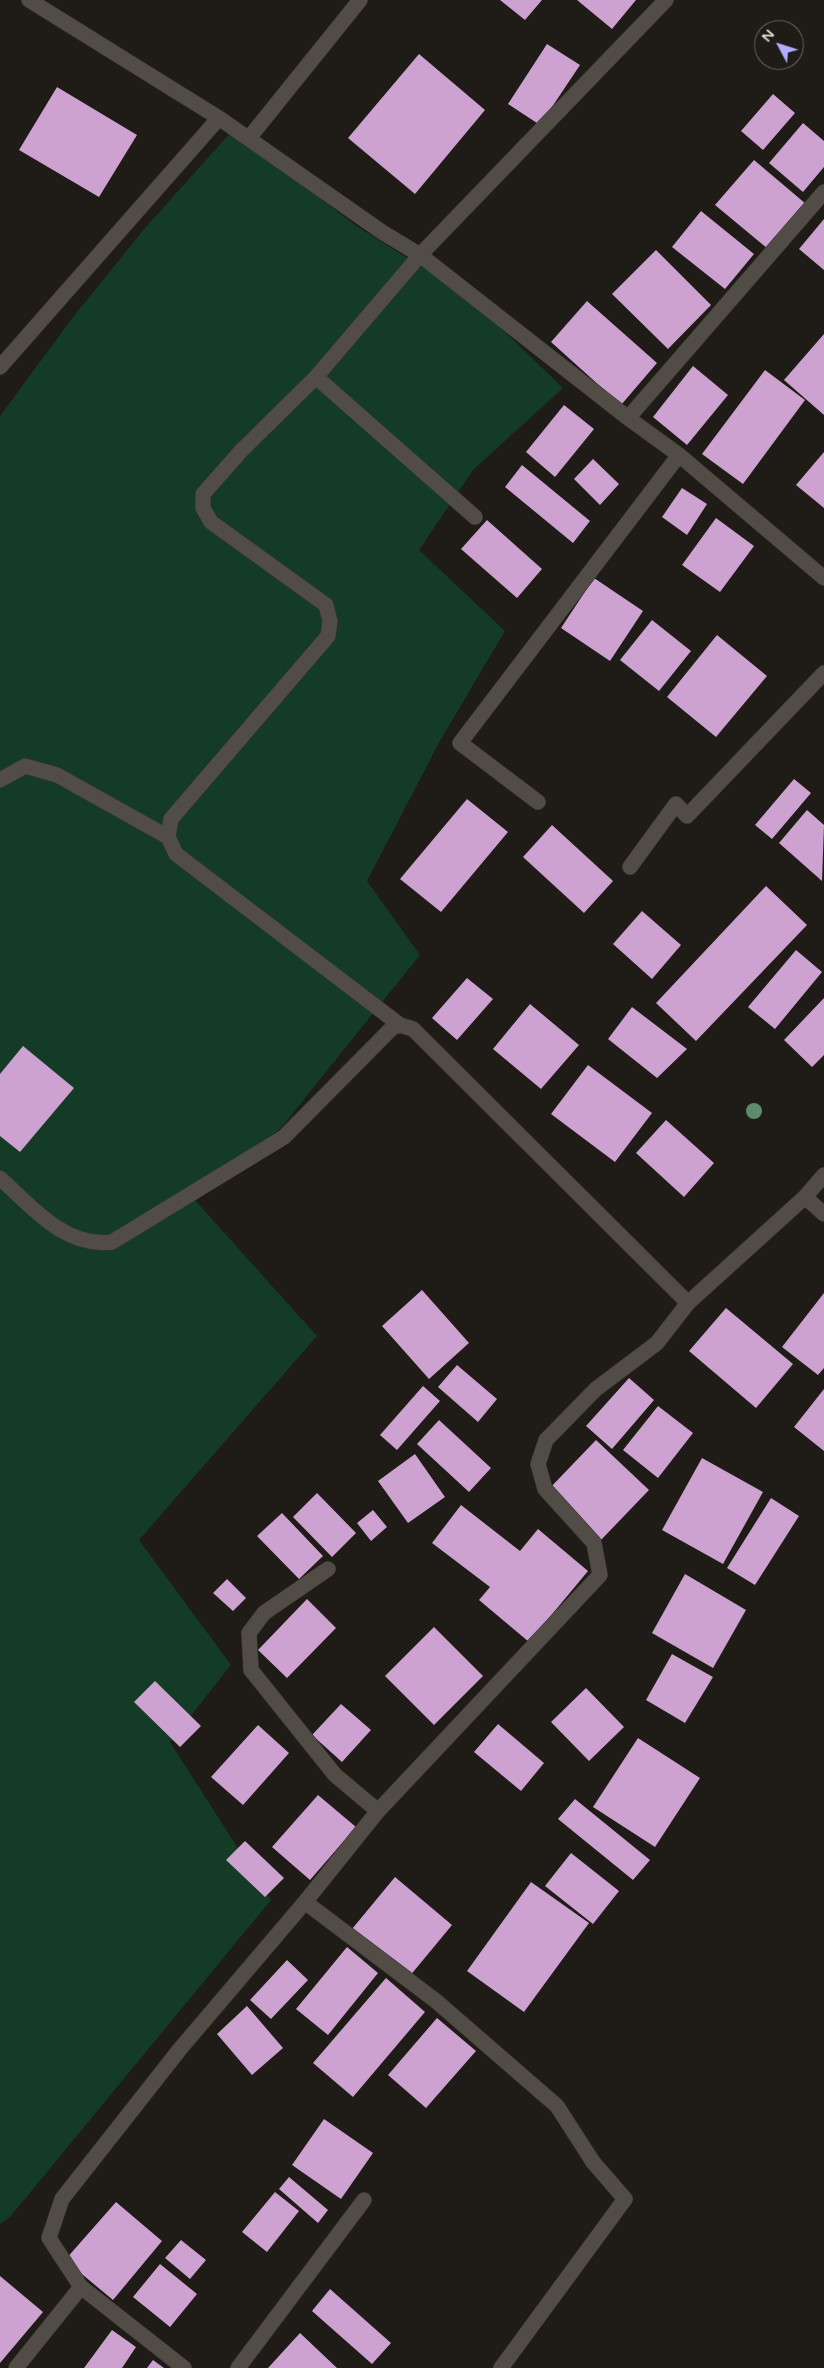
<!DOCTYPE html>
<html>
<head>
<meta charset="utf-8">
<style>
  body { margin:0 }
  #map { position:relative; width:824px; height:2368px; overflow:hidden; background:#1f1b16; font-family:"Varela Round",sans-serif }
  canvas { display:block }
  .north { position:absolute; left:754px; top:20px; width:50px; height:50px; box-sizing:border-box; background:#1f1b16; border:1px solid #6b6763; border-radius:50%; rotate:310deg; font-size:14px; font-weight:700; line-height:20px; text-align:center; color:#dddad7 }
  .north::after { content:''; display:block; margin:auto; width:18px; height:22px; background:#adaffb; clip-path:polygon(50% 0,100% 100%,50% 72%,0 100%) }
</style>
</head>
<body>
<div id="map">
<canvas width="824" height="2368"></canvas>
<div class="north">N</div>
</div>
<script>
const ctx = document.querySelector('canvas').getContext('2d');
ctx.lineJoin = 'round';
function fill(path, color) {
  ctx.fillStyle = color;
  ctx.fill(path, 'evenodd');
}
function trace(path, color, width, dash) {
  ctx.strokeStyle = color;
  ctx.lineWidth = width;
  ctx.lineCap = dash ? 'butt' : 'round';
  ctx.setLineDash(dash || []);
  ctx.stroke(path);
}
fill(new Path2D(`
  M 232,131 L 355,225 L 468,296 L 563,388 L 473,470 L 419,550 L 505,631 L 441,739 L 367,881 L 420,955 L 281,1128 L 193,1198 L 317,1336 L 139,1540 L 231,1665 L 170,1742 L 271,1900 L 10,2217 L 0,2224 L 0,416 L 73,317 L 145,228 Z`), '#133b26');
fill(new Path2D(`
  M 500,0 L 542,0 L 525,20 Z
  M 577,0 L 636,0 L 612,29 Z
  M 547,44 L 580,65 L 540,125 L 508,104 Z
  M 419,54 L 485,110 L 415,194 L 348,138 Z
  M 57,87 L 137,135 L 99,197 L 19,150 Z
  M 773,94 L 795,113 L 763,150 L 741,131 Z
  M 803,123 L 824,141 L 824,167 L 803,192 L 769,163 Z
  M 754,160 L 806,204 L 768,249 L 715,205 Z
  M 701,211 L 754,254 L 725,289 L 672,247 Z
  M 824,219 L 824,270 L 799,249 Z
  M 656,250 L 711,305 L 668,349 L 612,294 Z
  M 587,301 L 657,363 L 621,405 L 551,342 Z
  M 824,334 L 824,415 L 784,380 Z
  M 693,366 L 728,395 L 687,445 L 653,417 Z
  M 765,370 L 805,400 L 743,484 L 702,454 Z
  M 564,405 L 594,429 L 555,477 L 526,452 Z
  M 824,452 L 824,508 L 796,485 Z
  M 593,459 L 619,484 L 600,505 L 574,479 Z
  M 522,465 L 590,521 L 573,543 L 505,487 Z
  M 682,488 L 707,504 L 687,535 L 662,517 Z
  M 716,518 L 754,546 L 720,592 L 682,565 Z
  M 487,520 L 542,569 L 517,598 L 461,549 Z
  M 594,578 L 643,611 L 610,661 L 561,628 Z
  M 652,620 L 691,651 L 659,691 L 620,660 Z
  M 717,635 L 767,676 L 716,737 L 667,697 Z
  M 794,779 L 811,793 L 772,839 L 755,825 Z
  M 467,799 L 508,832 L 441,912 L 400,879 Z
  M 807,810 L 824,825 L 822,881 L 779,843 Z
  M 552,825 L 613,881 L 584,913 L 523,857 Z
  M 766,886 L 807,925 L 696,1041 L 656,1003 Z
  M 642,911 L 681,945 L 652,979 L 613,944 Z
  M 796,950 L 822,972 L 775,1029 L 748,1007 Z
  M 467,978 L 493,999 L 457,1040 L 432,1018 Z
  M 824,998 L 824,1055 L 812,1067 L 784,1040 Z
  M 530,1004 L 579,1045 L 541,1089 L 493,1049 Z
  M 632,1007 L 687,1049 L 657,1078 L 608,1039 Z
  M 23,1046 L 74,1088 L 20,1152 L 0,1136 L 0,1074 Z
  M 588,1065 L 652,1113 L 615,1162 L 551,1114 Z
  M 666,1120 L 714,1163 L 684,1197 L 636,1153 Z
  M 422,1290 L 469,1343 L 429,1379 L 382,1326 Z
  M 824,1293 L 824,1368 L 818,1375 L 782,1347 Z
  M 726,1308 L 793,1364 L 756,1408 L 689,1351 Z
  M 457,1365 L 497,1399 L 478,1422 L 438,1387 Z
  M 629,1378 L 654,1400 L 612,1449 L 586,1426 Z
  M 423,1386 L 440,1401 L 397,1450 L 380,1435 Z
  M 824,1389 L 824,1451 L 794,1427 Z
  M 658,1406 L 693,1433 L 658,1478 L 623,1450 Z
  M 439,1420 L 491,1468 L 469,1492 L 417,1444 Z
  M 596,1440 L 649,1490 L 600,1541 L 547,1491 Z
  M 415,1454 L 445,1497 L 408,1523 L 378,1481 Z
  M 702,1458 L 763,1492 L 723,1564 L 662,1530 Z
  M 317,1493 L 356,1533 L 332,1557 L 293,1517 Z
  M 771,1498 L 799,1516 L 755,1585 L 727,1568 Z
  M 461,1505 L 520,1551 L 538,1529 L 588,1571 L 529,1642 L 479,1600 L 490,1587 L 432,1543 Z
  M 373,1510 L 387,1527 L 371,1541 L 357,1523 Z
  M 282,1513 L 323,1556 L 299,1579 L 257,1536 Z
  M 685,1574 L 746,1610 L 713,1668 L 652,1633 Z
  M 227,1579 L 246,1598 L 233,1611 L 213,1593 Z
  M 307,1599 L 336,1628 L 287,1678 L 258,1650 Z
  M 434,1627 L 483,1676 L 434,1725 L 385,1676 Z
  M 672,1654 L 713,1677 L 685,1723 L 646,1700 Z
  M 155,1681 L 201,1726 L 180,1747 L 134,1702 Z
  M 586,1688 L 624,1727 L 589,1761 L 551,1722 Z
  M 341,1704 L 371,1730 L 342,1762 L 312,1735 Z
  M 498,1724 L 544,1763 L 521,1791 L 474,1752 Z
  M 258,1725 L 289,1753 L 243,1805 L 211,1777 Z
  M 638,1738 L 700,1778 L 655,1847 L 593,1807 Z
  M 318,1795 L 356,1827 L 310,1880 L 272,1847 Z
  M 575,1799 L 650,1860 L 633,1880 L 558,1819 Z
  M 245,1841 L 284,1878 L 265,1897 L 226,1860 Z
  M 571,1853 L 619,1891 L 593,1924 L 545,1886 Z
  M 395,1877 L 452,1925 L 409,1977 L 352,1929 Z
  M 531,1882 L 589,1923 L 524,2012 L 467,1971 Z
  M 347,1947 L 378,1973 L 328,2035 L 296,2009 Z
  M 287,1960 L 308,1980 L 271,2019 L 250,2000 Z
  M 386,1978 L 425,2012 L 353,2097 L 313,2063 Z
  M 247,2006 L 283,2048 L 252,2075 L 217,2034 Z
  M 437,2018 L 476,2051 L 426,2108 L 388,2075 Z
  M 324,2119 L 373,2153 L 341,2199 L 292,2165 Z
  M 289,2177 L 328,2210 L 318,2223 L 279,2189 Z
  M 275,2192 L 299,2211 L 267,2252 L 242,2232 Z
  M 116,2202 L 162,2241 L 113,2300 L 65,2260 Z
  M 181,2240 L 206,2260 L 190,2279 L 165,2258 Z
  M 160,2264 L 197,2294 L 170,2327 L 133,2297 Z
  M 0,2276 L 43,2312 L 0,2363 Z
  M 330,2289 L 391,2343 L 372,2364 L 312,2311 Z
  M 112,2330 L 136,2347 L 122,2368 L 84,2368 Z
  M 300,2333 L 337,2368 L 268,2368 Z
  M 153,2360 L 164,2368 L 147,2368 Z`), '#cda1d0');
const street = new Path2D(`
  M 29,0 L 219,118 L 382,232 L 420,255 L 628,418 L 679,455 L 824,578
  M 249,138 L 360,0
  M 0,367 L 219,118
  M 316,377 L 475,517
  M 628,418 L 824,192
  M 0,780 L 25,766 L 57,775 L 168,837
  M 538,802 L 460,743 L 679,455
  M 630,867 L 676,804 L 687,816 L 824,673
  M 400,1025 L 176,854 L 168,837 L 171,819 L 328,636 L 330,621 L 326,605 L 211,522 L 203,508 L 203,494 L 241,451 L 316,377 L 420,255 L 666,0
  M 0,1178 C 32,1207 65,1248 112,1242 L 284,1137 L 392,1028 L 400,1025 L 413,1029 L 688,1303
  M 805,1197 L 824,1214
  M 328,1569 L 264,1613 L 249,1633 L 251,1670 L 335,1775 L 378,1811
  M 305,1902 L 436,2001 L 557,2106 L 593,2162 L 625,2199 L 501,2368
  M 81,2287 L 184,2368
  M 16,2368 L 81,2287 L 49,2238 L 62,2199 L 180,2049 L 305,1902 L 378,1811 L 600,1575 L 594,1543 L 545,1489 L 538,1464 L 546,1440 L 596,1389 L 657,1343 L 688,1303 L 805,1197 L 824,1175
  M 238,2368 L 364,2200`);
trace(street, '#383532', 16);
trace(street, '#514c46', 15);
ctx.fillStyle = '#5d8b6d';
for (const [x, y] of [
  [754,1111]
]) {
  ctx.beginPath();
  ctx.arc(x, y, 8, 0, 2 * Math.PI);
  ctx.fill();
}
</script>
</body>
</html>
